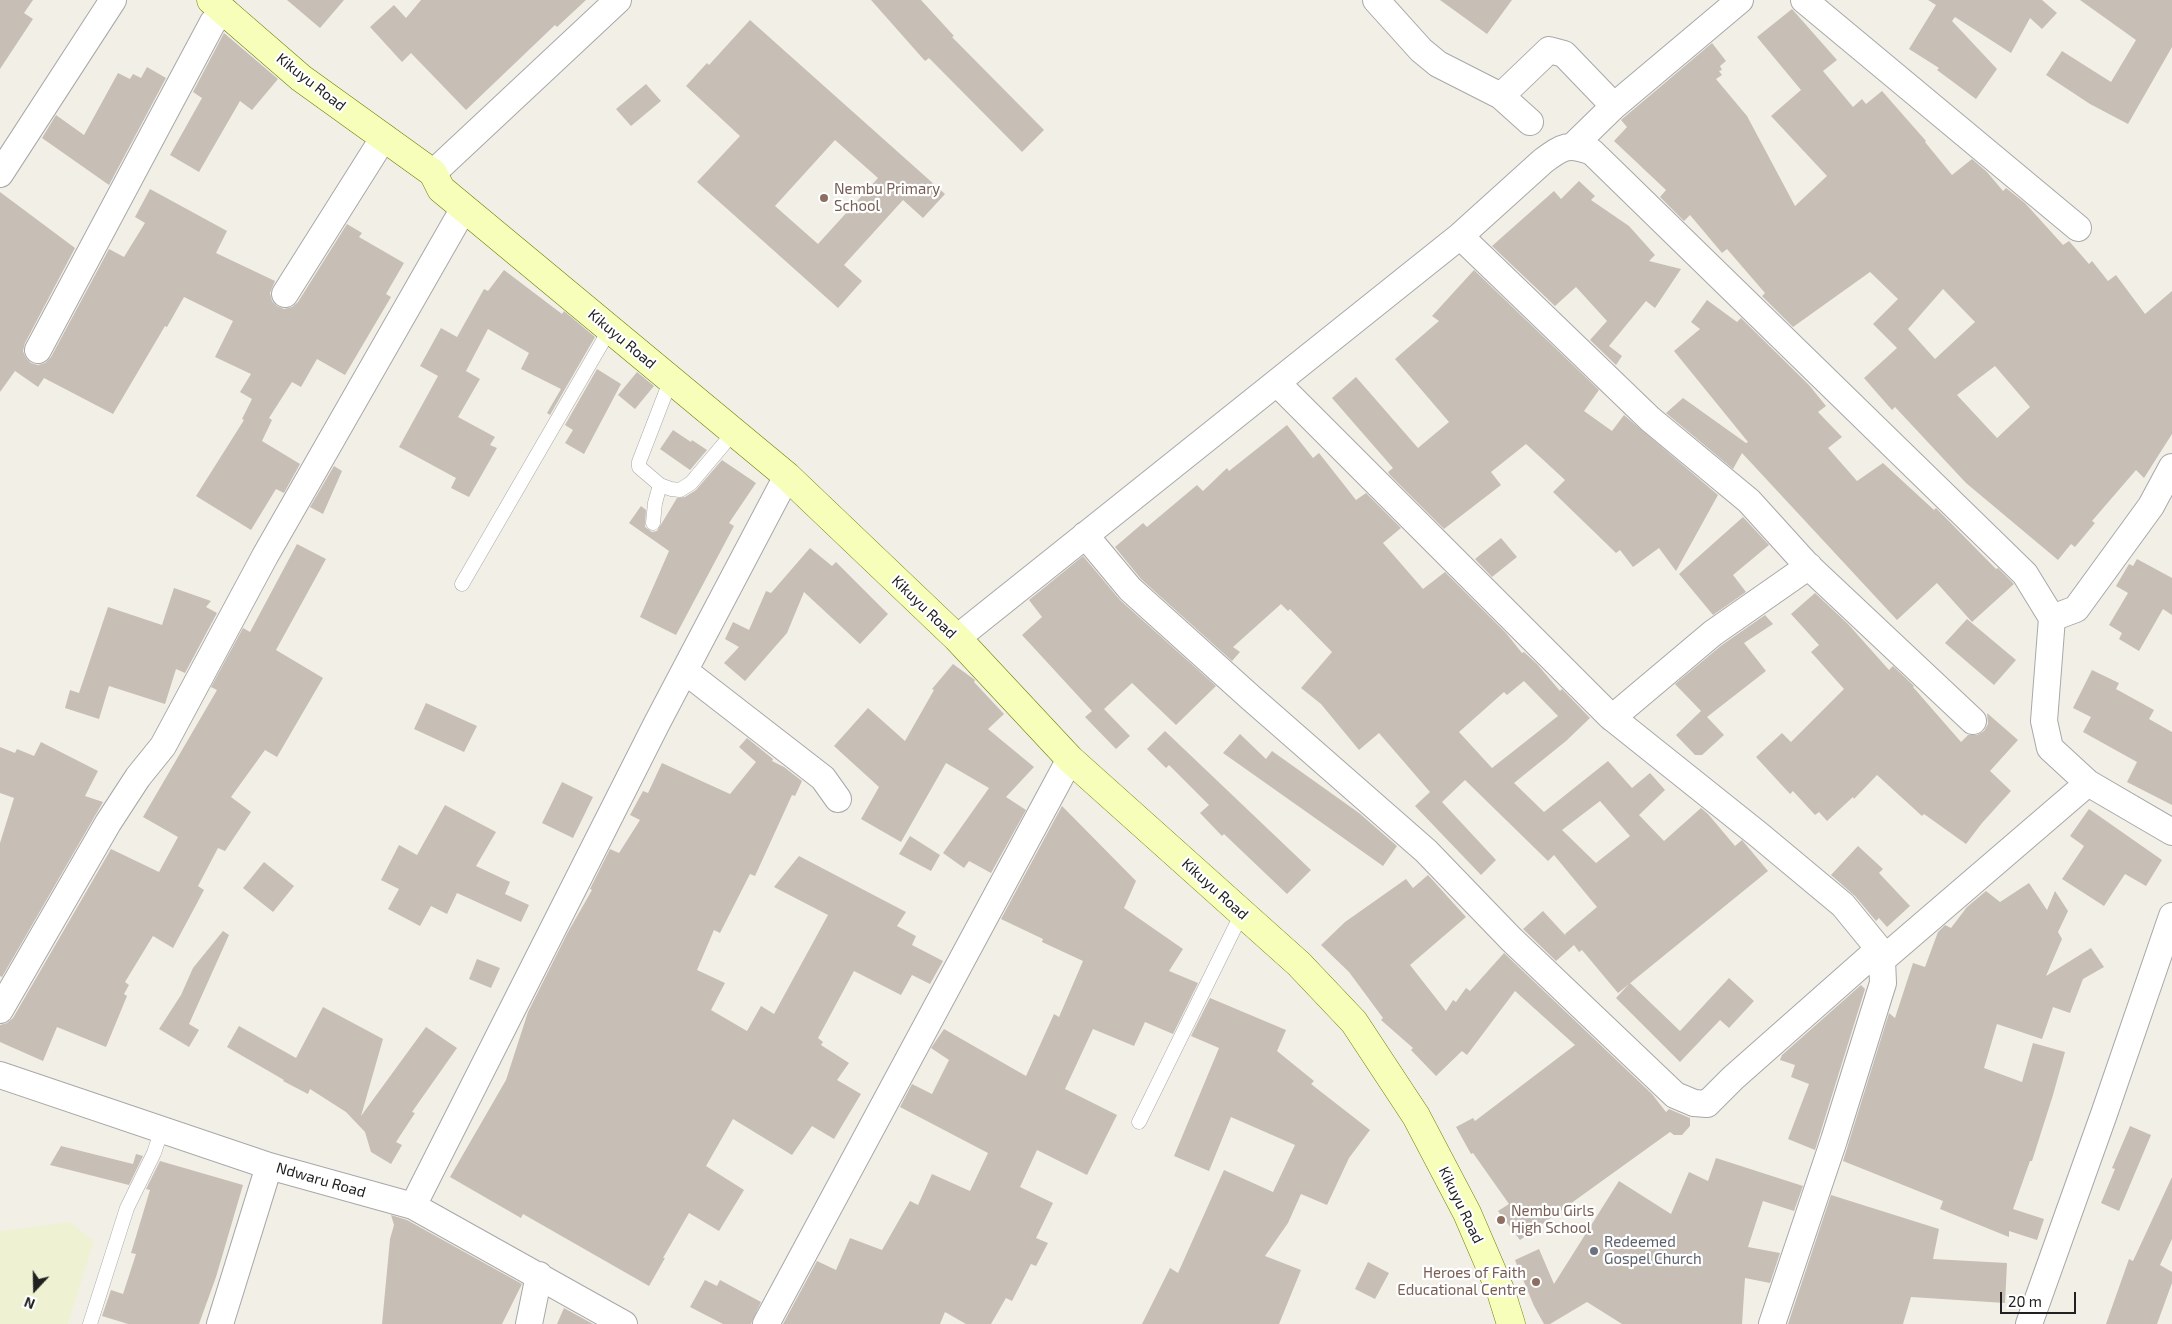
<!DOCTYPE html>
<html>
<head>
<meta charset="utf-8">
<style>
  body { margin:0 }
  #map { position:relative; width:2172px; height:1324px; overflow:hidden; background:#f2efe7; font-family:"Exo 2",sans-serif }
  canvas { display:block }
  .north { position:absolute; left:10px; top:1264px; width:50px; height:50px; -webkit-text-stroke:4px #fff; paint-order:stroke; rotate:201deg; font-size:14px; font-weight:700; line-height:20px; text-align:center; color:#212121 }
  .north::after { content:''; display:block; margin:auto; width:18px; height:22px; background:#212121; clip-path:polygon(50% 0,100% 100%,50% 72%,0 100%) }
  .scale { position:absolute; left:2000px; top:1292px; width:76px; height:22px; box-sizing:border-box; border:2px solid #212121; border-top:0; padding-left:6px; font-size:15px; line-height:18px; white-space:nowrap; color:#212121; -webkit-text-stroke:4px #fff; paint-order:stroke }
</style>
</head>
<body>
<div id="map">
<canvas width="2172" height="1324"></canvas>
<div class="north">N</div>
<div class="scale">20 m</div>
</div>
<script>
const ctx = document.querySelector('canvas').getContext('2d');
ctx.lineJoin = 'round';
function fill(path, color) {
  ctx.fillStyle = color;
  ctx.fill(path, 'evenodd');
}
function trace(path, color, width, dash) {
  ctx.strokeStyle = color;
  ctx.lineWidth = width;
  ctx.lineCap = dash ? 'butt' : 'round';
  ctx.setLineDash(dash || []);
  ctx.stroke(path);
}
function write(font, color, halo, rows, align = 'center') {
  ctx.font = font + ' "Exo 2",sans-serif';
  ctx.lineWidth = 4.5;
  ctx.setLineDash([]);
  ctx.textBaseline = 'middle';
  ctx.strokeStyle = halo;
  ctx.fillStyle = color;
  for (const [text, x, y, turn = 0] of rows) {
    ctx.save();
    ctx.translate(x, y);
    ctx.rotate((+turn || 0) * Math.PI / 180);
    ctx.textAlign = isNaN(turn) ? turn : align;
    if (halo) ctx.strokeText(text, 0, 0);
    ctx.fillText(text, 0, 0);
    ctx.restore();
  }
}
fill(new Path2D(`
  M 70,1222 L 94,1241 L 68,1324 L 0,1324 L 0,1231 Z`), '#eef2d2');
fill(new Path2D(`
  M 0,0 L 33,0 L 24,13 L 33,19 L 0,69 Z
  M 287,0 L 344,0 L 320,28 Z
  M 421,0 L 586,0 L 557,27 L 555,25 L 466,110 L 411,53 L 402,62 L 370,27 L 394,5 L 406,18 Z
  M 871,0 L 921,0 L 954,36 L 952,37 L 1044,130 L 1022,152 L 929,58 L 925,61 Z
  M 1440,0 L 1512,0 L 1487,34 Z
  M 1928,0 L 2042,0 L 2057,13 L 2042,29 L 2030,18 L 2011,53 L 1955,17 L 1952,21 L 1997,69 L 1976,99 L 1937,70 L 1939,68 L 1909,49 L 1936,5 Z
  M 2080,0 L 2172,0 L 2172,47 L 2128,124 L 2090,104 L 2046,75 L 2062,51 L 2111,82 L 2136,40 Z
  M 1792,9 L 1837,60 L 1823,71 L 1853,107 L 1862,99 L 1866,104 L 1882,91 L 1926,141 L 1925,142 L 1952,175 L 1972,159 L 1987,172 L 2003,191 L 2006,188 L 2025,203 L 2063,245 L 2069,241 L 2089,264 L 2092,261 L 2108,281 L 2116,275 L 2145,314 L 2172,291 L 2172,434 L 2144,478 L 2136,470 L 2092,521 L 2095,523 L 2075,547 L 2071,544 L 2058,560 L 1966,483 L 1895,407 L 1892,410 L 1864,378 L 1897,348 L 1873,324 L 1898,299 L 1870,272 L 1793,327 L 1762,296 L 1765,293 L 1727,249 L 1722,253 L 1690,215 L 1684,221 L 1660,197 L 1666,190 L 1614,141 L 1627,127 L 1621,120 L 1712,43 L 1726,61 L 1720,66 L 1722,70 L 1719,71 L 1722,75 L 1716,79 L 1747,116 L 1795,206 L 1827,176 L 1771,116 L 1801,90 L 1757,37 ZM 1943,289 L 1975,322 L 1935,359 L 1908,329 ZM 1995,366 L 2030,407 L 1997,438 L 1957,395 Z
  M 750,20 L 945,194 L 923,218 L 903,200 L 844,265 L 862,281 L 838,308 L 697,182 L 740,136 L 686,86 L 707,63 L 709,65 ZM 835,140 L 878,178 L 818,244 L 775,206 Z
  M 224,33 L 278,79 L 252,110 L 240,101 L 199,172 L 170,155 L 202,98 L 193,92 Z
  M 147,67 L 166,78 L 109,185 L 42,138 L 56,115 L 84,135 L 118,73 L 130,79 L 133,74 L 141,78 Z
  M 646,84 L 661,101 L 631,126 L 616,109 Z
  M 1579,181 L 1595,196 L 1591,200 L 1629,226 L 1655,255 L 1649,261 L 1681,269 L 1655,308 L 1646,301 L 1609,346 L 1622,356 L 1616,365 L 1590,340 L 1607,321 L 1576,287 L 1555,306 L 1492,246 L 1554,191 L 1561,199 Z
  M 150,189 L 227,231 L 216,253 L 275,281 L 270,293 L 272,301 L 277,306 L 284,309 L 292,307 L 298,302 L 347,224 L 362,233 L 359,237 L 404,263 L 386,294 L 391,297 L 345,375 L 317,359 L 301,387 L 292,382 L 269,418 L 272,420 L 262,441 L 300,464 L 284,493 L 276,489 L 251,530 L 196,496 L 244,420 L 242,419 L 252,399 L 240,392 L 251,374 L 215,357 L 233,321 L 184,297 L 167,327 L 165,326 L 113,414 L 44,378 L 38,387 L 15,371 L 0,392 L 0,192 L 75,248 L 25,343 L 23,351 L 26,358 L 31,363 L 38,365 L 45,363 L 51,357 L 109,249 L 124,257 L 145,223 L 135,217 Z
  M 504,270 L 562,314 L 564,311 L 595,337 L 550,415 L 547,413 L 561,389 L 521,369 L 529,353 L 488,329 L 466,371 L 480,379 L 458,417 L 495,437 L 490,445 L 497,448 L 469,497 L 451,488 L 456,478 L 399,447 L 438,376 L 420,366 L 441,328 L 457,337 L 484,289 L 488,291 Z
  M 1474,270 L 1599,390 L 1584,411 L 1612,431 L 1624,415 L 1718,495 L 1676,571 L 1659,548 L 1633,567 L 1620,550 L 1616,553 L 1553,492 L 1565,480 L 1526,444 L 1491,472 L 1501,485 L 1444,529 L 1390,475 L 1388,472 L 1393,468 L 1332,398 L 1356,377 L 1418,448 L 1449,422 L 1395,359 L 1439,321 L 1432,316 Z
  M 1707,300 L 1737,322 L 1741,318 L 1809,385 L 1826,406 L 1818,412 L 1842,437 L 1828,448 L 1857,481 L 1883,463 L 1934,510 L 1936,508 L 1996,569 L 1998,568 L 2014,584 L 1972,622 L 1937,583 L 1897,620 L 1742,453 L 1733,469 L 1666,413 L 1683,398 L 1746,443 L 1748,442 L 1674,351 L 1700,329 L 1691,322 Z
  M 597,369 L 621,384 L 584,454 L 565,443 L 573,430 L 565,425 Z
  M 637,372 L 654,386 L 635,409 L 618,395 Z
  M 1287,425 L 1313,458 L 1319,453 L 1356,500 L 1366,493 L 1401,528 L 1383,543 L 1423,589 L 1445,572 L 1506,633 L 1522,653 L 1524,652 L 1537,664 L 1560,691 L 1562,689 L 1590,718 L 1566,741 L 1514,783 L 1544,812 L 1608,761 L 1632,788 L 1650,773 L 1665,790 L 1639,815 L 1664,841 L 1701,808 L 1708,814 L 1735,846 L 1742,840 L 1768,871 L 1618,993 L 1582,950 L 1579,952 L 1574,945 L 1556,961 L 1523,929 L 1543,911 L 1566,936 L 1565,934 L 1597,907 L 1554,855 L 1548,861 L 1465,780 L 1442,802 L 1496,860 L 1481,875 L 1415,806 L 1430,792 L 1379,733 L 1359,750 L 1321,704 L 1301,688 L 1332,652 L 1290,609 L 1288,611 L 1281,604 L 1233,647 L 1240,652 L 1232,661 L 1141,579 L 1115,547 L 1143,523 L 1147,527 L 1197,485 L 1203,491 L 1227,468 L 1229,471 ZM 1524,681 L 1558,716 L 1492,768 L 1459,732 L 1504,692 L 1507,695 ZM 1600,801 L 1630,836 L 1596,863 L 1562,830 Z
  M 673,430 L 691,442 L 692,440 L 707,450 L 690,470 L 660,449 Z
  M 722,460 L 756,483 L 729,523 L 734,526 L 676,635 L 640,617 L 669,551 L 629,523 L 641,506 L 646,510 L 645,527 L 652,532 L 657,531 L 677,498 L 685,497 L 696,490 Z
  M 334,466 L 342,471 L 323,514 L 310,507 Z
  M 1743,517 L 1769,545 L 1733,575 L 1746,592 L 1713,615 L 1679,574 Z
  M 1501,538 L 1517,557 L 1492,577 L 1475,559 Z
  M 297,544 L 326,559 L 276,650 L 323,678 L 277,757 L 265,750 L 231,797 L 251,812 L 225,851 L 218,848 L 198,886 L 204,890 L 173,948 L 153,936 L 125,982 L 129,985 L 124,994 L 127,996 L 106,1047 L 57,1027 L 43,1061 L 0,1042 L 0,1025 L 7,1023 L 13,1018 L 111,849 L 159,872 L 178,837 L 143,817 L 217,690 L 211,687 L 243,628 L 250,632 Z
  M 810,548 L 832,566 L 836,562 L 888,614 L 860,644 L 804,592 L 787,633 L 745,681 L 724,663 L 739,647 L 725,639 L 733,622 L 749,630 L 766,591 L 771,593 Z
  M 1083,556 L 1120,600 L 1216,686 L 1176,725 L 1132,683 L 1104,709 L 1130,736 L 1116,749 L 1085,717 L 1092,711 L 1022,635 L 1042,617 L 1029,600 Z
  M 2137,559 L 2172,578 L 2172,615 L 2163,609 L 2139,651 L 2119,639 L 2122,633 L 2109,625 L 2128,593 L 2116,586 L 2129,564 L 2133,566 Z
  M 174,588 L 211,601 L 206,607 L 217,613 L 185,673 L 176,669 L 165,704 L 109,686 L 99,719 L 65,708 L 70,690 L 79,693 L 108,607 L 162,625 Z
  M 1815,593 L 1848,624 L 1889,670 L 1893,666 L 1914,686 L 1913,687 L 1961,742 L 1968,735 L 1977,735 L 1984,731 L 1988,724 L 1987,713 L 2018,740 L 1990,771 L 2011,791 L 1982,823 L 1966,844 L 1924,814 L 1922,816 L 1877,775 L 1854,799 L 1853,797 L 1827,821 L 1819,812 L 1815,815 L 1793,791 L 1790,794 L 1756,757 L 1782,733 L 1791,742 L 1844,689 L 1811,652 L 1819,645 L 1791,614 Z
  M 1765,615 L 1773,624 L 1744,643 L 1766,671 L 1707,717 L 1724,735 L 1702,755 L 1695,755 L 1676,735 L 1701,711 L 1675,684 L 1722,645 Z
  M 1967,619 L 2016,660 L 1994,685 L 1945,643 Z
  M 953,664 L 975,680 L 974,682 L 1004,714 L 988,729 L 1034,767 L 1006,797 L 1026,810 L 991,873 L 969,861 L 964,868 L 943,853 L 989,788 L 946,763 L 901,842 L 861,819 L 879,787 L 834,746 L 868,708 L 905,741 L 934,690 L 932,689 Z
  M 2092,670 L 2119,683 L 2116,689 L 2154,710 L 2149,719 L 2172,732 L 2172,805 L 2127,782 L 2137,762 L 2083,732 L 2091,717 L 2073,708 Z
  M 426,703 L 477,726 L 464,752 L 414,729 Z
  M 1165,731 L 1311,870 L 1287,894 L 1224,834 L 1222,836 L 1200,813 L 1209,805 L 1169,765 L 1166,768 L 1147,749 Z
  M 1240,734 L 1266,759 L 1272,751 L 1359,813 L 1397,846 L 1383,866 L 1223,753 Z
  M 747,738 L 773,759 L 772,761 L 784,767 L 802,781 L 795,796 L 792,795 L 755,876 L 750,874 L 720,933 L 714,930 L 697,970 L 725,983 L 711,1010 L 747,1031 L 761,1006 L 774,1014 L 828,915 L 774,887 L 799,856 L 906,912 L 897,926 L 916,936 L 912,945 L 943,961 L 930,984 L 912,975 L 901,995 L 854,971 L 818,1038 L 823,1042 L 821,1045 L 849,1063 L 837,1080 L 861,1094 L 834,1139 L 812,1126 L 792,1155 L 733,1119 L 706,1166 L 744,1190 L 719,1231 L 689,1213 L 663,1258 L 665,1258 L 649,1286 L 523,1214 L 521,1218 L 450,1177 L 506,1080 L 528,1012 L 568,932 L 592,890 L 590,889 L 610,849 L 619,853 L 640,820 L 630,815 L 643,791 L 648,793 L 662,763 L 730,794 L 756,762 L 739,747 Z
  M 41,742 L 98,771 L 85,796 L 103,802 L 2,977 L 0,976 L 0,843 L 14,798 L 0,793 L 0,747 L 15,753 L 17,749 L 34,756 Z
  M 562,782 L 593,797 L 573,838 L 542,823 Z
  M 445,805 L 496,832 L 476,866 L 510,882 L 505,894 L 529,905 L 521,922 L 457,893 L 447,914 L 431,906 L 420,926 L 388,909 L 399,889 L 381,880 L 399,845 L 417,855 Z
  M 1062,806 L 1136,881 L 1124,908 L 1183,949 L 1169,971 L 1198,983 L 1173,1034 L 1145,1022 L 1134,1046 L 1093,1029 L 1065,1089 L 1117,1115 L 1087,1175 L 1037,1150 L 1020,1187 L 1053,1203 L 1036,1238 L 1048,1243 L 1036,1266 L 1031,1264 L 1012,1301 L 1006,1298 L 991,1324 L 966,1324 L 945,1312 L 940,1324 L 783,1324 L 817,1261 L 836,1270 L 850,1238 L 882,1250 L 910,1201 L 918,1205 L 932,1174 L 970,1191 L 988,1153 L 900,1107 L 912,1084 L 932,1094 L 949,1060 L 931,1048 L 944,1029 L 1026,1076 L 1054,1014 L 1059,1017 L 1083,961 L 1042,942 L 1043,939 L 1001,919 Z
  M 2089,809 L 2162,860 L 2146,886 L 2125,874 L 2104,906 L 2062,879 L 2084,846 L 2070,836 Z
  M 910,836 L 940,855 L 931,871 L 899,854 Z
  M 1858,846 L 1883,869 L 1879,873 L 1910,906 L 1887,927 L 1879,918 L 1876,921 L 1855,896 L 1831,875 Z
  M 264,862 L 294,886 L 273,912 L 243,888 Z
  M 1428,875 L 1466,917 L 1410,965 L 1446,1011 L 1453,1000 L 1456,1002 L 1466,988 L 1470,991 L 1504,953 L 1652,1094 L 1666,1112 L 1669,1109 L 1690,1118 L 1690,1126 L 1682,1135 L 1674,1135 L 1670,1132 L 1520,1240 L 1498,1211 L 1509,1204 L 1473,1153 L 1471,1154 L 1456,1127 L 1473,1118 L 1475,1121 L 1575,1045 L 1515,991 L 1467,1055 L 1462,1051 L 1436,1076 L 1411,1050 L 1413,1048 L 1381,1020 L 1383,1018 L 1349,972 L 1321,945 L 1345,922 L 1406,879 L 1413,888 Z
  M 2029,883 L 2047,910 L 2055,891 L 2068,911 L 2058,932 L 2062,939 L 2046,976 L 2091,948 L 2104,967 L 2083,979 L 2070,1013 L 2053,1007 L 2042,1039 L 1997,1024 L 1984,1068 L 2022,1082 L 2033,1043 L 2065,1052 L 2053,1095 L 2032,1161 L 2030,1161 L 2013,1209 L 2044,1219 L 2037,1240 L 2009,1231 L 2009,1237 L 1940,1209 L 1943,1201 L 1843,1161 L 1889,1013 L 1895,1018 L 1913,963 L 1925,967 L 1938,932 L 1945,925 L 1951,928 L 1967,907 L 1986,891 L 2000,902 Z
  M 223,931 L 229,935 L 189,1024 L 199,1030 L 189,1047 L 159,1029 L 181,995 L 193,968 Z
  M 477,959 L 500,968 L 491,988 L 469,979 Z
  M 1729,978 L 1754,1001 L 1729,1028 L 1720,1020 L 1680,1062 L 1616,998 L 1630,983 L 1680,1031 Z
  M 1861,985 L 1865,989 L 1815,1150 L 1788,1139 L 1809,1084 L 1791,1077 L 1795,1065 L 1780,1060 L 1782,1055 Z
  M 1210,998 L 1286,1030 L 1277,1051 L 1314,1081 L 1311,1084 L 1370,1130 L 1349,1158 L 1327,1205 L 1301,1194 L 1288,1223 L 1265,1256 L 1301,1270 L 1279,1324 L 1142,1324 L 1170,1268 L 1178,1273 L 1224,1170 L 1273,1192 L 1295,1145 L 1231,1117 L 1209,1171 L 1174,1156 L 1219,1048 L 1191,1036 Z
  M 323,1007 L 383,1039 L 361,1116 L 426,1027 L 457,1048 L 412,1112 L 415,1113 L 396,1142 L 402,1145 L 391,1164 L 371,1152 L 365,1132 L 346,1112 L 310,1089 L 308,1094 L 283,1081 L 284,1080 L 227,1047 L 239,1026 L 296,1058 Z
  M 2130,1126 L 2151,1135 L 2119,1211 L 2101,1203 L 2115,1169 L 2112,1168 Z
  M 61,1146 L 133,1164 L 136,1154 L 143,1156 L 129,1185 L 50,1165 Z
  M 1716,1158 L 1803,1186 L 1794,1211 L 1763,1201 L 1748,1247 L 1780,1253 L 1770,1283 L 1745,1278 L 1742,1324 L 1622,1324 L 1587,1302 L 1550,1324 L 1544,1324 L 1534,1306 L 1515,1260 L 1539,1249 L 1554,1284 L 1619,1181 L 1671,1214 L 1689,1172 L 1708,1181 Z
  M 160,1161 L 243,1185 L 216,1277 L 199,1324 L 128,1324 L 102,1316 L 111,1290 L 123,1294 L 136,1254 L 131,1253 L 150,1190 L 146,1189 Z
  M 2172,1177 L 2172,1239 L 2160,1265 L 2172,1272 L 2172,1283 L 2157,1324 L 2106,1324 L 2129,1259 L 2133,1261 Z
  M 1831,1195 L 1939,1229 L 1933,1259 L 2007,1263 L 2005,1303 L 1911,1297 L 1903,1324 L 1788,1324 Z
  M 391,1215 L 407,1220 L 522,1284 L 502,1324 L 382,1324 L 390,1239 L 394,1225 Z
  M 1368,1262 L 1389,1273 L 1375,1299 L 1355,1289 Z
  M 705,1280 L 717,1286 L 720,1280 L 761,1302 L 751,1324 L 723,1324 L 690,1307 Z
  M 564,1308 L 593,1324 L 557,1324 Z`), '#c7beb6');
const lane = new Path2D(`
  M 671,379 L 639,462 L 639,467 L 660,485 L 671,489 L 680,490 L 691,483 L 734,432
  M 653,523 L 655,503 L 660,485
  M 462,584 L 610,329
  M 1139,1122 L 1242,913
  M 90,1324 L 127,1208 L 154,1153 L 162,1129`);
const street = new Path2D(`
  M 1376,0 L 1421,50 L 1438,64 L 1501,96 L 1530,122
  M 1804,0 L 2078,228
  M 1501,96 L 1549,50 L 1564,54 L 1614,106
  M 1574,145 L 1614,106 L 1740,0
  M 433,173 L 618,0
  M 0,174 L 113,0
  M 1460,236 L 1650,419 L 1749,501 L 1807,565 L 1973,721
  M 285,294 L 384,137
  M 38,350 L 213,22 L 226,12
  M 1277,383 L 1610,716 L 1759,835 L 1843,905 L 1879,949 L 1882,960
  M 1085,535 L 1130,589 L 1250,697 L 1426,851 L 1511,939 L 1675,1095 L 1694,1103 L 1707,1104 L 1733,1078 L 1879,949
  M 2052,618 L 2076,609 L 2151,506 L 2172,467
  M 957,638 L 1460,236 L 1543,161 C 1563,146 1568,143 1592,152 L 2025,574 L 2052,618 L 2044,721 L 2050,748 L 2088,783 L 2172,832
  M 685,671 L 823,778 L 838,799
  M 1612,718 L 1713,633 L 1809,566
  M 0,1010 L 108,823 L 138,777 L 163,746 L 265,556 L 464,208
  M 0,1075 L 269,1166 L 413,1206 L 624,1324
  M 413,1206 L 657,723 L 787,476
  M 220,1324 L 269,1166
  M 529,1324 L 539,1275
  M 766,1324 L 1070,759
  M 1772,1324 L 1834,1140 L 1883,983 L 1882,960 L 2088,783
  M 2029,1324 L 2104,1114 L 2172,916`);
const secondary = new Path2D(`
  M 211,0 L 301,78 L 433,173 L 441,189 L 787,476 L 957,638 L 1070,759 L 1299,964 L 1354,1022 L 1416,1116 L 1467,1213 L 1501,1292 L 1511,1324`);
trace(lane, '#a8a8a8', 15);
trace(street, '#a8a8a8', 28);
trace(secondary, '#6c8000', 29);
trace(lane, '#fff', 14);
trace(street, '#fff', 26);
trace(secondary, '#f7feb9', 28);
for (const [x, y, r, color] of [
  [824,198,5,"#8d6e63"],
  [1501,1220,5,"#8d6e63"],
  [1594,1251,5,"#6b7280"],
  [1536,1282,5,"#8d6e63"]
]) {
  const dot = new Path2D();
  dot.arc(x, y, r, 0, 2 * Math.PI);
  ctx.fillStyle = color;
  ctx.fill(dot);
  trace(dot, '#fff', 2);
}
write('15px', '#212121', '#fff', [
  ["Kikuyu Road",311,82,38],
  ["Kikuyu Road",622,339,40],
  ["Kikuyu Road",924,607,44],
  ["Kikuyu Road",1215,889,42],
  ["Ndwaru Road",321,1180,16],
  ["Kikuyu Road",1461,1205,64]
]);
write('15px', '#785e54', '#fff', [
  ["Nembu Primary",834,189],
  ["School",834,206],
  ["Nembu Girls",1511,1211],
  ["High School",1511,1228],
  ["Heroes of Faith",1526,1273,"right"],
  ["Educational Centre",1526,1290,"right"]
], 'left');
write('15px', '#5b616d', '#fff', [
  ["Redeemed",1604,1242],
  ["Gospel Church",1604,1259]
], 'left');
</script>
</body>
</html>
